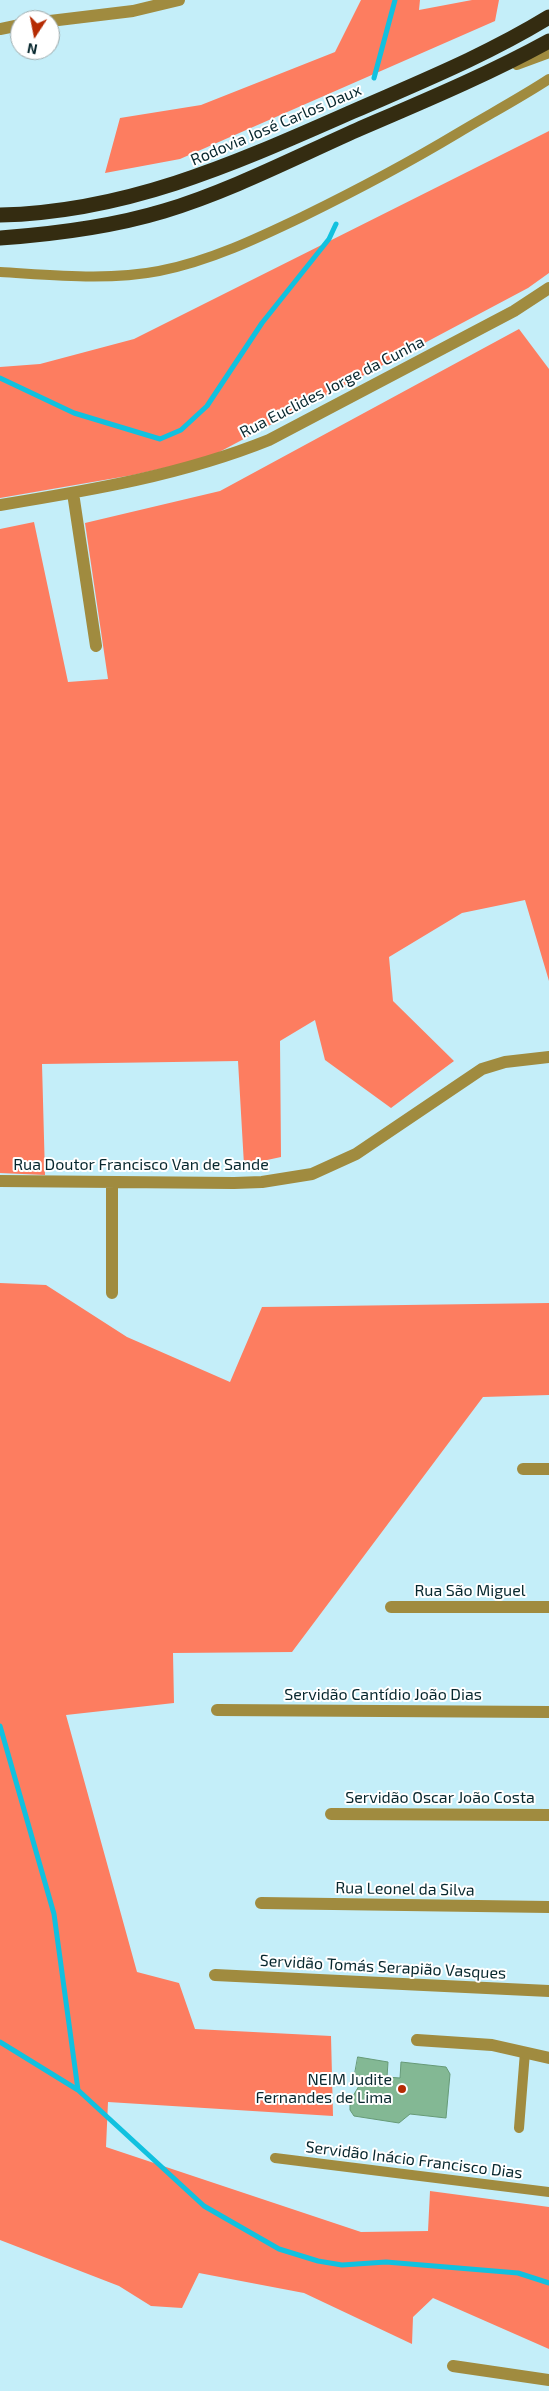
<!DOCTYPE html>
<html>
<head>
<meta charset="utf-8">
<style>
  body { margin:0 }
  #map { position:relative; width:549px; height:2391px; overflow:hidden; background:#c4eef9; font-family:"Exo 2",sans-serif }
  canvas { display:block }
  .north { position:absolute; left:10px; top:10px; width:50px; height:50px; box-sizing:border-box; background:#fff; border:1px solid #9ca9ab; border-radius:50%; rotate:191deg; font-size:14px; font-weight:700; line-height:20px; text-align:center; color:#07272e }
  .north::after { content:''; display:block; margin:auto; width:18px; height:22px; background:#b52b03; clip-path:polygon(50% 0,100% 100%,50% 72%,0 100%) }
</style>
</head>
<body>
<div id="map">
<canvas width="549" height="2391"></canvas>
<div class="north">N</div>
</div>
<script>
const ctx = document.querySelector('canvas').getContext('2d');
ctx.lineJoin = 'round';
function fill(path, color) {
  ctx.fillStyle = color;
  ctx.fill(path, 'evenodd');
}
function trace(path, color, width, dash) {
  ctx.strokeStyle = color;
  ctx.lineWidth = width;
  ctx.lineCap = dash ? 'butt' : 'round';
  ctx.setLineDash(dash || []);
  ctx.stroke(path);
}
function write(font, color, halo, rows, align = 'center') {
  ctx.font = font + ' "Exo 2",sans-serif';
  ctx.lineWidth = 4;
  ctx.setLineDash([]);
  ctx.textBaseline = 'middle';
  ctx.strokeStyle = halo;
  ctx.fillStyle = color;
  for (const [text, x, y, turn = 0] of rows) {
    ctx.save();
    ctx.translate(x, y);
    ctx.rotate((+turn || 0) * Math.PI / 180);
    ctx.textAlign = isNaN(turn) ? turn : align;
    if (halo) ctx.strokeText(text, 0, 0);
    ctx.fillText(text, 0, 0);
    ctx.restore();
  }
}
fill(new Path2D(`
  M 361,0 L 420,0 L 419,10 L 472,0 L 499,0 L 495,21 L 180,159 L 105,173 L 120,118 L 201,105 L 335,52 Z
  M 549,131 L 549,273 L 528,288 L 208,458 L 133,475 L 0,498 L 0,367 L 40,364 L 134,339 Z
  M 519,329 L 549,369 L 549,981 L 525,900 L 462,913 L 389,957 L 393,1001 L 454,1061 L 391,1108 L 325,1060 L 315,1020 L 280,1041 L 281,1157 L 244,1165 L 238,1061 L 42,1064 L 45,1175 L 0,1173 L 0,529 L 34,522 L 68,682 L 108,679 L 85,523 L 220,491 Z
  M 0,1283 L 46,1285 L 127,1337 L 230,1382 L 262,1307 L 549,1303 L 549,1395 L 483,1397 L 292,1652 L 173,1653 L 174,1703 L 66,1715 L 137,1972 L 179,1983 L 195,2029 L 331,2036 L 333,2116 L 108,2102 L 106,2147 L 361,2232 L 428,2231 L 430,2191 L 549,2207 L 549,2349 L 433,2298 L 413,2317 L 412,2344 L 304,2293 L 199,2273 L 182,2308 L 151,2306 L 119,2286 L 0,2240 Z`), '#fd7d60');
trace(new Path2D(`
  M 374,78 L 395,0
  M 0,378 L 74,413 L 160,439 L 181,430 L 207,406 L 262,323 L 329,239 L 336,224
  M 0,1726 L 54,1914 L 78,2090
  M 0,2042 L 78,2090 L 204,2206 L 279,2249 L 318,2261 L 342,2265 L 386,2262 L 518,2273 L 549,2283`), '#11c1df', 5);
const building = new Path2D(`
  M 358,2057 L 388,2062 L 387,2077 L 400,2078 L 401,2062 L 446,2067 L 450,2074 L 446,2118 L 410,2114 L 399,2123 L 354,2116 L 350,2110 L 350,2101 L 359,2086 L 358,2080 L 354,2079 Z`);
fill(building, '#83b894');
trace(building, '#669a77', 1);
trace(new Path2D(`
  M 0,272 C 52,275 108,281 159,271 C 210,261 258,238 304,216 C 357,190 408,163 458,133 C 488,115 520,98 549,79
  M 519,2128 L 525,2052
  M 275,2158 L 549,2192`), '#a08b3f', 10);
trace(new Path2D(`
  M 50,21 L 133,11 L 179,0
  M 0,29 L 20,25
  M 517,64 L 549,52
  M 73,493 L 96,646
  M 0,505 C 92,490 182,475 269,440 L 514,311 L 549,288
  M 0,1181 L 234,1183 L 262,1182 L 312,1174 L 356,1154 L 482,1069 L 505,1062 L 549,1057
  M 112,1293 L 112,1182
  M 523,1469 L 549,1469
  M 391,1607 L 549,1607
  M 217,1710 L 549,1712
  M 331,1814 L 549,1815
  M 261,1903 L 549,1907
  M 215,1975 L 549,1991
  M 417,2040 L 492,2045 L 549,2058
  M 453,2366 L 549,2380`), '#a08b3f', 12);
trace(new Path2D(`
  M 0,215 C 129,212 238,162 354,111 C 420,82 487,55 549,17
  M 0,238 C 56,234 111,227 164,211 C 230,191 294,158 357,130 C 422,102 487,75 549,41`), '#342c11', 15);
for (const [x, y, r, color] of [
  [402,2089,5,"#b52b03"]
]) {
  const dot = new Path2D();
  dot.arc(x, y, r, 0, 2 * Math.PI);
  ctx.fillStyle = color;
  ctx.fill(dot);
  trace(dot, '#fff', 2);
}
write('16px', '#07272e', '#fff', [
  ["Rodovia José Carlos Daux",276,125,-23],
  ["Rua Euclides Jorge da Cunha",332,387,-27],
  ["Rua Doutor Francisco Van de Sande",141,1165],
  ["Rua São Miguel",470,1591],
  ["Servidão Cantídio João Dias",383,1695],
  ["Servidão Oscar João Costa",440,1798],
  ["Rua Leonel da Silva",405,1889,1],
  ["Servidão Tomás Serapião Vasques",383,1967,3],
  ["Servidão Inácio Francisco Dias",414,2160,7]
]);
write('16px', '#07272e', '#fff', [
  ["NEIM Judite",392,2080],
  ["Fernandes de Lima",392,2098]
], 'right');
</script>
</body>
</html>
